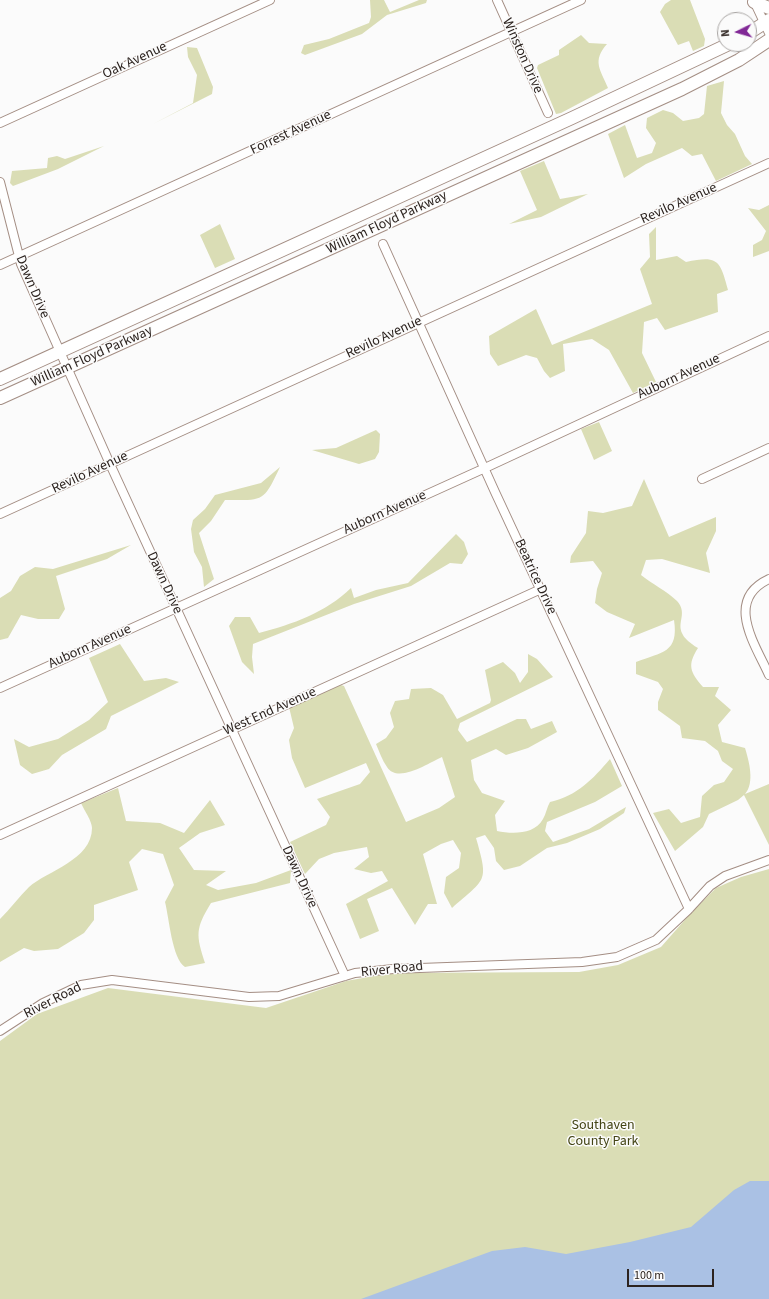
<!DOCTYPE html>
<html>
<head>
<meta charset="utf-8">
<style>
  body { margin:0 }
  #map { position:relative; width:769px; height:1299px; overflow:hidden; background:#fbfbfb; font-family:"Source Sans 3",sans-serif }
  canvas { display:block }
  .north { position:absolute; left:717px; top:12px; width:40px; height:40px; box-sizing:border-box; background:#fbfbfb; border:1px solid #a8a5a3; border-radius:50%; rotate:265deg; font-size:11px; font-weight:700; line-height:16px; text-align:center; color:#2c231f }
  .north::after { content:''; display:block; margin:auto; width:14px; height:18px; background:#812896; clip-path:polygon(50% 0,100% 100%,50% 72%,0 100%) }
  .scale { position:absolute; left:627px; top:1269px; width:87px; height:18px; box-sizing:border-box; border:2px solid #2c231f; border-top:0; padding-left:5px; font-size:12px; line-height:14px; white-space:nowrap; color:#2c231f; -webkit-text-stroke:3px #fbfbfb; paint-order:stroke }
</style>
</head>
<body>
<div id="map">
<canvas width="769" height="1299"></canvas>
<div class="north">N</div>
<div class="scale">100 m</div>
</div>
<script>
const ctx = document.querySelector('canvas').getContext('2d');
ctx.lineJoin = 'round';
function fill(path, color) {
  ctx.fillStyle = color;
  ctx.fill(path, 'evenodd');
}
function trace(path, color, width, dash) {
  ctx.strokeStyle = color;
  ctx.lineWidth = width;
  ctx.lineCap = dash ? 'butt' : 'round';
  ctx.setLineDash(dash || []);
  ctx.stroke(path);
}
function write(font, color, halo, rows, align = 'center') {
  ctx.font = font + ' "Source Sans 3",sans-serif';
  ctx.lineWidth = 3;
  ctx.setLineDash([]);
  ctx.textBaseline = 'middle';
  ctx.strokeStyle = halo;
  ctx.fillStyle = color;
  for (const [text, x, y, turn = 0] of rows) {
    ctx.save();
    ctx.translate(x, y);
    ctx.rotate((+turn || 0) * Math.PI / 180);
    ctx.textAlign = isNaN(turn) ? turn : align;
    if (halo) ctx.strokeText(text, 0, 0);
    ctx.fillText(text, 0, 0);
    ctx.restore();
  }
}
fill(new Path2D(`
  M 370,0 L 384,0 L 390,12 L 419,0 L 427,0 L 426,3 L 387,15 L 362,34 L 305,55 L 301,53 L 304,45 L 329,39 L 369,23 L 371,17 Z
  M 671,0 L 690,0 L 705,39 L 704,46 L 693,51 L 689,41 L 678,45 L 660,12 L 665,4 Z
  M 581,35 L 589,43 L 607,44 C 592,61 600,69 608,88 L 561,113 L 556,114 L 537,68 L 538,65 L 559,55 L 559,50 Z
  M 187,47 L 197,48 L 213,87 L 212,94 L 153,124 L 193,103 L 197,75 L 188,57 Z
  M 724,81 L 721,113 L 727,125 L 735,134 L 745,156 L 752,164 L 716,181 L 702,154 L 692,156 L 682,148 L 646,164 L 624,178 L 608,134 L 625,125 L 637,158 L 652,153 L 656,143 L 646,128 L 647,118 L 663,110 L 673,113 L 683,121 L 699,118 L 704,114 L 707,86 Z
  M 104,146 L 58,169 L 13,186 L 10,183 L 12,171 L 47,168 L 48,158 L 57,156 L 65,159 Z
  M 544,161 L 560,199 L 588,194 L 541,217 L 509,224 L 537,210 L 520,171 Z
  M 769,205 L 769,251 L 753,257 L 753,245 L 762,240 L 766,231 L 748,208 L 759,210 Z
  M 220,224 L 235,259 L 215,268 L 200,235 Z
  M 656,227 L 656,260 L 677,256 L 686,262 C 718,255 720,260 728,290 L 717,294 L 718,312 L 665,330 L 657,318 L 644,322 L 642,353 L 656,382 L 633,393 L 609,350 L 592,339 L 563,344 L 565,371 L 550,378 L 544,371 L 537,358 L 526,355 L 498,366 L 490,354 L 489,336 L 536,309 L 552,345 L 652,304 L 640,269 L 650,257 L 649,234 Z
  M 599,422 L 612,451 L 594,460 L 581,429 Z
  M 376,430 L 380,434 L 379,452 L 375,459 L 359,464 L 312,450 L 336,448 Z
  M 280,467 C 263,503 264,500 225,500 L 211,521 L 199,533 L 214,579 L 204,587 L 202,567 L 194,552 L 191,529 L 193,520 L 205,509 L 215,495 L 261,483 Z
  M 644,479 L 669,537 L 716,517 L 716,531 L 706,553 L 710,573 L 662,559 L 646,560 L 641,575 C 652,584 667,591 677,601 C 692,618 665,628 698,648 C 687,665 690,672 703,687 L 719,687 L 715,696 L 731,710 L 718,725 L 722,742 L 745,748 C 749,761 755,783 745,794 L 769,784 L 769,845 L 744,795 L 738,800 L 709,814 L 703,827 L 675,851 L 653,813 L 669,809 L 681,823 L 700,817 L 702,796 L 714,785 L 724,782 L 733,769 L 722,761 L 718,751 L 705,741 L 682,738 L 680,726 L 658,710 L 658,702 L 663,689 L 658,682 L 636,674 L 636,662 C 662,652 679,653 674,620 L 629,638 L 635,624 L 607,612 L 595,603 L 597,589 L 602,573 L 593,561 L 570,563 L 571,556 L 586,533 L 588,511 L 603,513 L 632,506 Z
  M 456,534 L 464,542 L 468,554 L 462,564 L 450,563 L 411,586 L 354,604 L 253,644 L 252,657 L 254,674 L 242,662 L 229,626 L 235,617 L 250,617 L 259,633 C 293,624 325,613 351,588 L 354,598 L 376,590 L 408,583 Z
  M 131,545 L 107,559 L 56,576 L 65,609 L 59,619 L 38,619 L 21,615 L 8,638 L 0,640 L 0,598 L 11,591 L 20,576 L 35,567 L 53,569 Z
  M 120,644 L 144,681 L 166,678 L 179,682 L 111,716 L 106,729 L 62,755 L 49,769 L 32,774 L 20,765 L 14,739 L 29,747 L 58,739 L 89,720 L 108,702 L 89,658 Z
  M 528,654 L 537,659 L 553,677 L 460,723 L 458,730 L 467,742 L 517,719 L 526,719 L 531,729 L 552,721 L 557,732 L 528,748 L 506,755 L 496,749 L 471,760 L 474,780 L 482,793 L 505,801 L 495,815 L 497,831 C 512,834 534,835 543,819 C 546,814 547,807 550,802 C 577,796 593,779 610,759 L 622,786 L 595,802 L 547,822 L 545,831 L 553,842 L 589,829 L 626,807 L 624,813 L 600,829 L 567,843 L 547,848 L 520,866 L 504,870 L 496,861 L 494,848 L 485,835 L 476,838 C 489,883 486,878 452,908 L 444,893 L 446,877 L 459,868 L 461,853 L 453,840 L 441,844 L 423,854 L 437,904 L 428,904 L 415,925 L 392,888 L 367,899 L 379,931 L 360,939 L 346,904 L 388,881 L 382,871 L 371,873 L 354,869 L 369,857 L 367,847 L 334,853 L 319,859 L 305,874 L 290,842 L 326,825 L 330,817 L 317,799 L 360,784 L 370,772 L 366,763 L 305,788 L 292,758 L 289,740 L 294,728 L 289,707 L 341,685 L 344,686 L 406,822 L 439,808 L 455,797 L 442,757 C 428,763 398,784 387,767 C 382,760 379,751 376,744 L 386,738 L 394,727 L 390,713 L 395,701 L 409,699 L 411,689 L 431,688 L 443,695 L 457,719 L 490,703 L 491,700 L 485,670 L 503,662 L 515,673 L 520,683 L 528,672 Z
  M 118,788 L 126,821 L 160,823 L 184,833 L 210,800 L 225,825 L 200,833 L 179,848 L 194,870 L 226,871 L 206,885 L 218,890 L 256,883 L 291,870 L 290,883 L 211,903 C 195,929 196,935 205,963 L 185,967 C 172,959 169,917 165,902 L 174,885 L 163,854 L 142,849 L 129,862 L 138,890 L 94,905 L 94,920 L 84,933 L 58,949 L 34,951 L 24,948 L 0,962 L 0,919 C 10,909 19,897 29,887 C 47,871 92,860 92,828 C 92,821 84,810 81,803 Z
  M 769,869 L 769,1299 L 0,1299 L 0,1041 L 37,1014 L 108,988 L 266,1008 L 346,981 L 391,973 L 579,972 L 618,965 L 661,947 L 690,914 L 716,888 L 741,877 Z`), '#daddb5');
fill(new Path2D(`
  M 750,1181 L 769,1181 L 769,1299 L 361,1299 L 492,1251 L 525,1247 L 566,1254 L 630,1242 L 691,1227 L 734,1190 Z`), '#aac1e4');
const minor = new Path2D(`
  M 497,0 L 548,113
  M 754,1 L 769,33
  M 0,123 L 270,0
  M 0,182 L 21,264 L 110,464 L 345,976
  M 383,244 L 495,492 L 689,909
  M 0,265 L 581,0
  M 702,479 L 769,448
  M 0,514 L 769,163
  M 769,579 C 724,600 755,644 769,675
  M 0,688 L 485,468 L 769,336
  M 0,835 L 541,589
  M 0,1031 L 43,1003 L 81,985 L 112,980 L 249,997 L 279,996 L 355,973 L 393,969 L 582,962 L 617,957 L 656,940 L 688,910 L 710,886 L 725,876 L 769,860`);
const highway = new Path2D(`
  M 754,2 L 769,8
  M 749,33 L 769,20
  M 0,379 L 572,118 L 729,44
  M 0,398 L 682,89 L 739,60 L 769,40`);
trace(minor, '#a48e84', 10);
trace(highway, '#a48e84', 14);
trace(minor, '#fff', 8);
trace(highway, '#fff', 12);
write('14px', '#2c231f', '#fbfbfb', [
  ["Winston Drive",522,56,66],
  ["Oak Avenue",135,61,-25],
  ["Forrest Avenue",291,133,-25],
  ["Revilo Avenue",679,204,-24],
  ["William Floyd Parkway",387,223,-25],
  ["Dawn Drive",32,287,67],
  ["Revilo Avenue",384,338,-25],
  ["William Floyd Parkway",92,357,-24],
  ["Auborn Avenue",679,377,-25],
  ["Revilo Avenue",90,473,-25],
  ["Auborn Avenue",385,513,-24],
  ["Beatrice Drive",535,577,65],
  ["Dawn Drive",164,583,65],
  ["Auborn Avenue",90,647,-24],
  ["West End Avenue",270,712,-24],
  ["Dawn Drive",299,877,65],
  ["River Road",392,970,-6],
  ["River Road",53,1001,-27]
]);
write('14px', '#434414', '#fbfbfb', [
  ["Southaven",603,1126],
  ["County Park",603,1142]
]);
</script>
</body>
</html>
